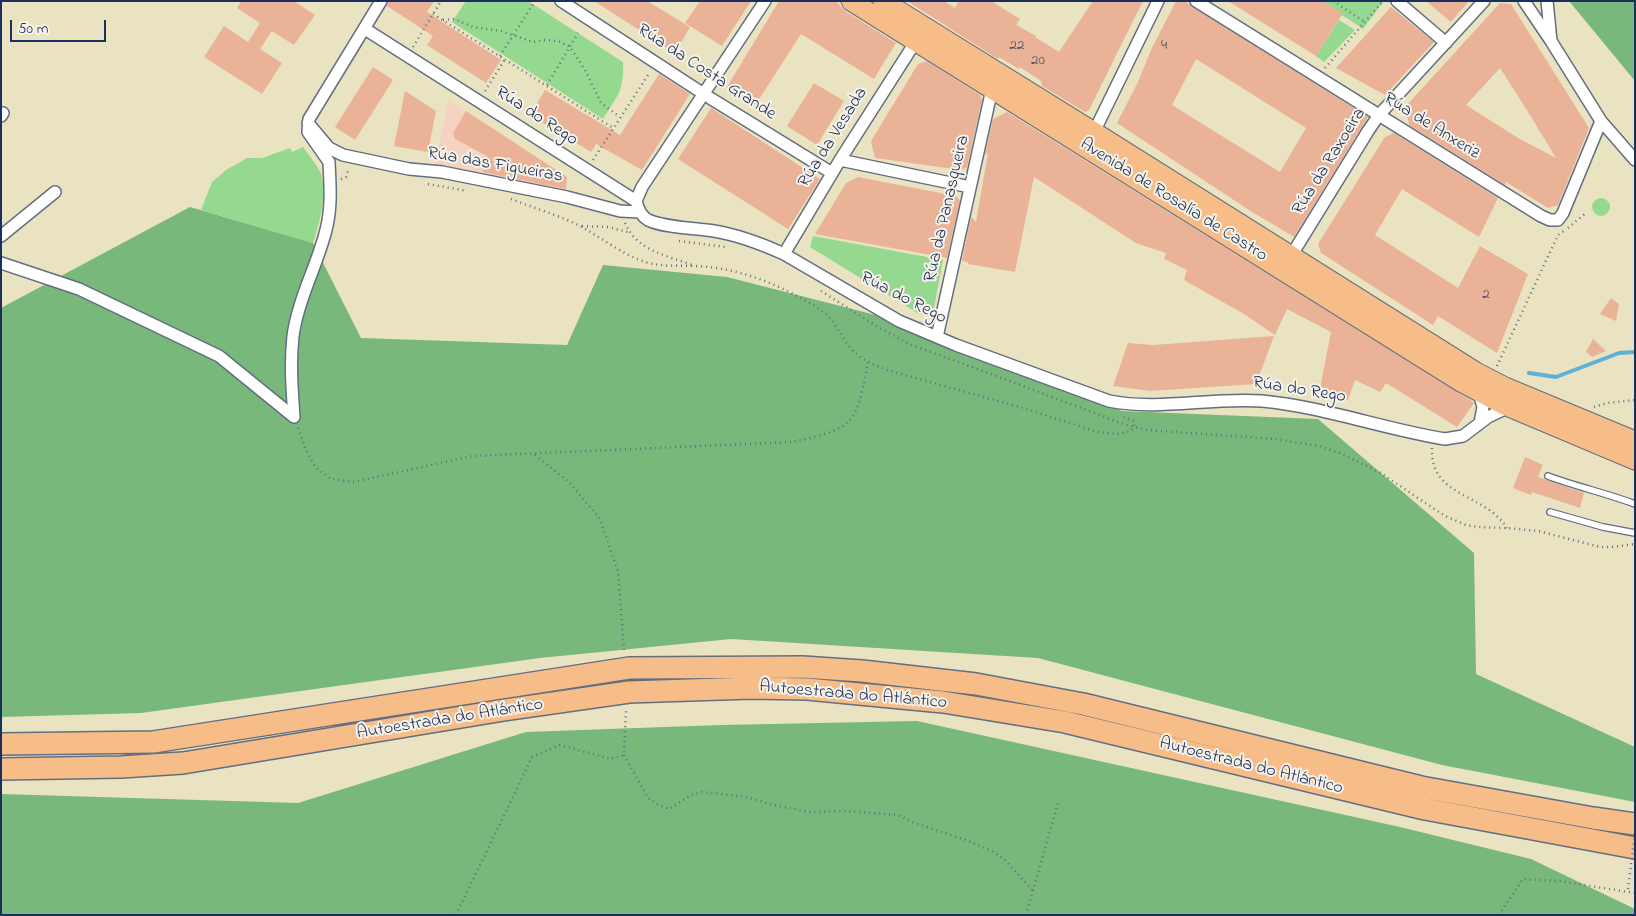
<!DOCTYPE html>
<html>
<head>
<meta charset="utf-8">
<style>
  body { margin:0 }
  #map { position:relative; width:1636px; height:916px; overflow:hidden; background:#e9e3c2; font-family:"Indie Flower",sans-serif }
  canvas { display:block }
  .frame { position:absolute; inset:0; border:2px solid #1b2f5e; pointer-events:none }
  .scale { position:absolute; left:10px; top:20px; width:96px; height:22px; box-sizing:border-box; border:2px solid #1b2f5e; border-top:0; padding-left:6px; font-size:15px; line-height:18px; white-space:nowrap; color:#1b2f5e; -webkit-text-stroke:4px #f7f3e8; paint-order:stroke }
</style>
</head>
<body>
<div id="map">
<canvas width="1636" height="916"></canvas>
<div class="frame"></div>
<div class="scale">50 m</div>
</div>
<script>
const ctx = document.querySelector('canvas').getContext('2d');
ctx.lineJoin = 'round';
function fill(path, color) {
  ctx.fillStyle = color;
  ctx.fill(path, 'evenodd');
}
function trace(path, color, width, dash) {
  ctx.strokeStyle = color;
  ctx.lineWidth = width;
  ctx.lineCap = dash ? 'butt' : 'round';
  ctx.setLineDash(dash || []);
  ctx.stroke(path);
}
function write(font, color, halo, rows, align = 'center') {
  ctx.font = font + ' "Indie Flower",sans-serif';
  ctx.lineWidth = 4;
  ctx.setLineDash([]);
  ctx.textBaseline = 'middle';
  ctx.strokeStyle = halo;
  ctx.fillStyle = color;
  for (const [text, x, y, turn = 0] of rows) {
    ctx.save();
    ctx.translate(x, y);
    ctx.rotate((+turn || 0) * Math.PI / 180);
    ctx.textAlign = isNaN(turn) ? turn : align;
    if (halo) ctx.strokeText(text, 0, 0);
    ctx.fillText(text, 0, 0);
    ctx.restore();
  }
}
fill(new Path2D(`
  M 449,100 L 567,177 L 565,191 L 434,165 Z`), '#f5d3c1');
fill(new Path2D(`
  M 466,1 L 528,1 L 623,62 C 624,91 618,95 603,119 L 452,22 Z
  M 1321,1 L 1384,1 L 1363,29 Z
  M 1339,20 L 1355,30 L 1324,62 L 1316,56 Z
  M 303,147 C 309,156 317,164 321,174 C 328,192 319,225 313,243 L 201,210 L 212,182 L 226,170 L 247,158 L 262,158 L 290,148 L 292,152 Z
  M1592 207a9 9 0 1 1 18 0a9 9 0 1 1-18 0Z
  M 813,236 L 943,260 L 933,313 L 927,315 L 919,314 L 810,247 Z`), '#95d890');
fill(new Path2D(`
  M 1569,1 L 1635,1 L 1635,81 Z
  M 190,207 L 313,243 L 361,338 L 567,345 L 603,265 L 727,277 L 899,321 L 1122,411 L 1318,419 L 1474,553 L 1476,674 L 1635,747 L 1635,802 L 1442,765 L 1038,658 L 731,639 L 540,658 L 141,713 L 1,717 L 1,308 Z
  M 917,721 L 1400,827 L 1531,859 L 1635,909 L 1635,915 L 1,915 L 1,794 L 298,803 L 526,732 L 721,725 Z`), '#78b87a');
trace(new Path2D(`
  M 1529,373 L 1556,377 L 1619,353 L 1635,352`), '#5ab2d7', 4);
fill(new Path2D(`
  M 241,1 L 294,1 L 315,15 L 294,45 L 272,31 L 260,49 L 282,63 L 262,94 L 204,57 L 224,26 L 248,42 L 260,23 L 237,8 Z
  M 388,1 L 434,1 L 427,12 L 501,60 L 486,83 L 427,45 L 433,36 L 387,6 Z
  M 594,1 L 647,1 L 690,27 L 675,53 Z
  M 700,1 L 751,1 L 722,46 L 685,23 Z
  M 779,1 L 836,1 L 845,11 L 896,43 L 874,79 L 801,34 L 756,104 L 727,87 Z
  M 907,1 L 944,1 L 955,8 L 959,1 L 991,1 L 1020,19 L 1016,25 L 1036,36 L 1035,37 L 1059,52 L 1093,1 L 1143,1 L 1089,110 L 1085,112 L 1042,86 L 1041,81 L 1020,67 L 1019,69 L 999,57 L 998,59 Z
  M 1179,1 L 1184,1 L 1368,117 L 1294,237 L 1249,210 L 1117,123 L 1137,84 L 1152,48 L 1175,3 ZM 1196,59 L 1306,128 L 1280,172 L 1172,105 Z
  M 1228,1 L 1323,1 L 1343,13 L 1316,56 Z
  M 1426,1 L 1469,1 L 1451,22 Z
  M 1500,3 L 1511,4 L 1589,128 L 1558,205 L 1548,208 L 1506,182 L 1505,185 L 1409,125 L 1406,106 ZM 1500,68 L 1525,107 L 1556,158 L 1518,138 L 1466,105 Z
  M 1391,7 L 1434,42 L 1385,95 L 1336,68 Z
  M 927,61 L 980,95 L 982,100 L 967,167 L 961,170 L 875,158 L 871,141 L 918,64 Z
  M 373,67 L 393,80 L 355,140 L 335,127 Z
  M 659,74 L 690,94 L 642,170 L 596,144 L 591,152 L 530,115 L 545,90 L 620,135 Z
  M 814,83 L 844,101 L 817,145 L 787,126 Z
  M 405,91 L 436,111 L 428,152 L 394,146 Z
  M 711,108 L 820,179 L 788,229 L 678,159 Z
  M 466,111 L 567,177 L 566,189 L 483,172 L 487,156 L 455,139 L 453,133 Z
  M 1007,112 L 1469,399 L 1474,403 L 1457,427 L 1386,383 L 1380,392 L 1355,380 L 1348,400 L 1319,394 L 1331,332 L 1287,309 L 1275,335 L 1244,314 L 1184,280 L 1187,270 L 1164,259 L 1166,253 L 1136,243 L 1034,177 L 1015,272 L 968,264 L 968,262 L 962,261 L 971,217 L 976,222 L 988,153 L 985,155 L 993,119 Z
  M 1394,133 L 1498,198 L 1479,237 L 1402,189 L 1375,235 L 1458,288 L 1480,246 L 1528,274 L 1497,353 L 1438,316 L 1433,325 L 1321,253 L 1318,244 L 1385,137 Z
  M 858,177 L 956,196 L 960,201 L 947,258 L 815,234 L 846,183 Z
  M 1611,298 L 1619,304 L 1616,321 L 1600,314 Z
  M 1274,336 L 1256,384 L 1150,391 L 1113,386 L 1128,343 L 1153,345 Z
  M 1593,339 L 1606,351 L 1592,357 L 1586,352 Z
  M 1525,457 L 1543,465 L 1538,477 L 1584,493 L 1580,508 L 1532,492 L 1531,495 L 1513,488 Z`), '#eab296');
const service = new Path2D(`
  M 1548,476 C 1577,487 1606,493 1635,504
  M 1550,512 L 1603,527 L 1635,533`);
const minor = new Path2D(`
  M 561,1 L 710,98 L 832,173
  M 1196,1 L 1541,216 L 1550,220 L 1558,220 L 1563,213 L 1601,121
  M 1397,1 L 1446,43
  M 1524,1 L 1551,41
  M 1547,1 L 1551,41 L 1601,121 L 1635,160
  M 365,29 L 636,201 C 638,209 641,216 648,220 C 666,228 695,228 714,231 C 738,235 762,244 784,254 L 899,321 L 956,345 L 1109,401 C 1159,411 1211,397 1262,401 C 1325,407 1383,429 1445,439 L 1463,436 L 1488,417 L 1509,407
  M 1,116 L 3,113
  M 308,123 L 329,148 L 343,155 L 409,169 L 442,172 L 567,197 L 620,211 L 640,212
  M 1094,132 L 1158,1
  M 840,160 L 970,187
  M 329,162 L 308,132 L 309,119 L 381,1
  M 636,201 L 642,187 L 765,1
  M 1,236 L 55,192
  M 784,254 L 840,160 L 916,41
  M 1291,256 L 1368,131 L 1379,115 L 1484,1
  M 1,263 L 79,289 L 219,356 L 294,417
  M 937,337 L 992,89
  M 1479,393 L 1483,407 L 1480,423
  M 294,417 C 292,390 290,363 293,336 C 298,299 317,266 326,230 C 332,207 330,185 329,162`);
const trunk = new Path2D(`
  M 851,1 L 1461,382 L 1502,404 L 1635,460
  M 883,1 L 1094,132 L 1476,372 L 1505,387 L 1635,441`);
const motorway = new Path2D(`
  M 1,744 L 153,742 L 629,668 L 803,667 L 862,671 L 976,684 L 1083,704 L 1421,787 L 1593,818 L 1635,824
  M 1,769 L 121,767 L 183,763 L 504,710 L 629,692 L 751,688 L 807,689 L 943,702 L 1065,722 L 1425,809 L 1635,848`);
trace(service, '#636e81', 8);
trace(minor, '#636e81', 14);
trace(trunk, '#636e81', 21);
trace(motorway, '#636e81', 24);
trace(new Path2D(`
  M 1333,1 L 1365,22
  M 433,14 L 613,128
  M 443,20 L 454,19 L 473,27 L 501,31 L 533,42 L 544,40 L 558,41 L 570,47 L 585,70 L 601,103 L 620,117
  M 413,47 L 441,1
  M 500,56 L 535,1
  M 1325,68 L 1383,1
  M 547,85 L 578,33
  M 485,91 L 505,59
  M 593,160 L 650,72
  M 341,179 L 346,177 L 349,168
  M 428,184 L 467,191
  M 511,199 C 533,208 562,216 582,227 C 603,239 622,254 645,262 C 661,267 677,265 694,266 C 724,267 754,275 781,288 C 797,296 814,304 827,315 C 836,324 841,336 849,346 C 859,359 872,364 887,370 L 1023,408 L 1098,432 L 1119,434 L 1131,431 L 1134,427 L 1134,421 L 1121,416
  M 625,223 C 637,251 666,255 692,265
  M 582,226 L 608,227 L 628,232
  M 1568,228 L 1586,213
  M 679,241 L 726,247
  M 821,291 L 878,327 L 909,344 L 1018,384 L 1123,424 L 1147,430 L 1275,439 L 1319,446 L 1340,453 L 1379,472 L 1445,516 L 1466,525 L 1478,527 L 1507,528 L 1538,531 L 1600,547 L 1612,547 L 1635,544
  M 1497,366 L 1558,235 L 1564,231
  M 1594,407 L 1607,403 L 1635,400
  M 298,428 L 305,448 L 315,467 L 331,479 L 354,482 L 472,456 L 792,442 C 809,438 835,434 848,422 C 860,412 865,378 868,362
  M 1432,448 C 1430,498 1484,492 1507,528
  M 535,455 L 569,482 L 600,519 L 618,572 L 624,650
  M 624,755 L 648,798 L 659,805 L 669,809 L 691,795 L 702,792 L 747,797 L 769,804 L 809,812 L 847,811 L 898,815 L 915,823 L 966,840 L 992,851 L 1005,860 L 1033,891
  M 456,915 L 532,757 L 560,745 L 611,759 L 624,755 L 626,711
  M 1026,915 L 1058,803
  M 1499,915 L 1523,879 L 1559,881 L 1635,893`), '#636e81', 2.5, [1, 4]);
trace(service, '#fff', 5.5);
trace(minor, '#fff', 11);
trace(trunk, '#f7bd88', 19);
trace(motorway, '#f7bd88', 21);
trace(new Path2D(`
  M 1628,889 L 1635,833`), '#636e81', 2.5, [1, 4]);
write('15px', '#4f506c', null, [
  ["22",1017,47],
  ["4",1164,47],
  ["20",1038,62],
  ["2",1486,296]
]);
write('18px', '#1b2f5e', '#f7f3e8', [
  ["Rúa da Costa Grande",706,73,33],
  ["Rúa do Rego",536,117,33],
  ["Rúa de Anxeriz",1431,127,32],
  ["Rúa da Vesada",834,138,-58],
  ["Rúa da Raxoeira",1330,162,-58],
  ["Rúa das Figueiras",495,166,10],
  ["Avenida de Rosalía de Castro",1173,201,32],
  ["Rúa da Panasqueira",948,209,-77],
  ["Rúa do Rego",903,299,27],
  ["Rúa do Rego",1299,391,9],
  ["Autoestrada do Atlántico",853,696,5],
  ["Autoestrada do Atlántico",450,720,-9],
  ["Autoestrada do Atlántico",1251,767,14]
]);
</script>
</body>
</html>
